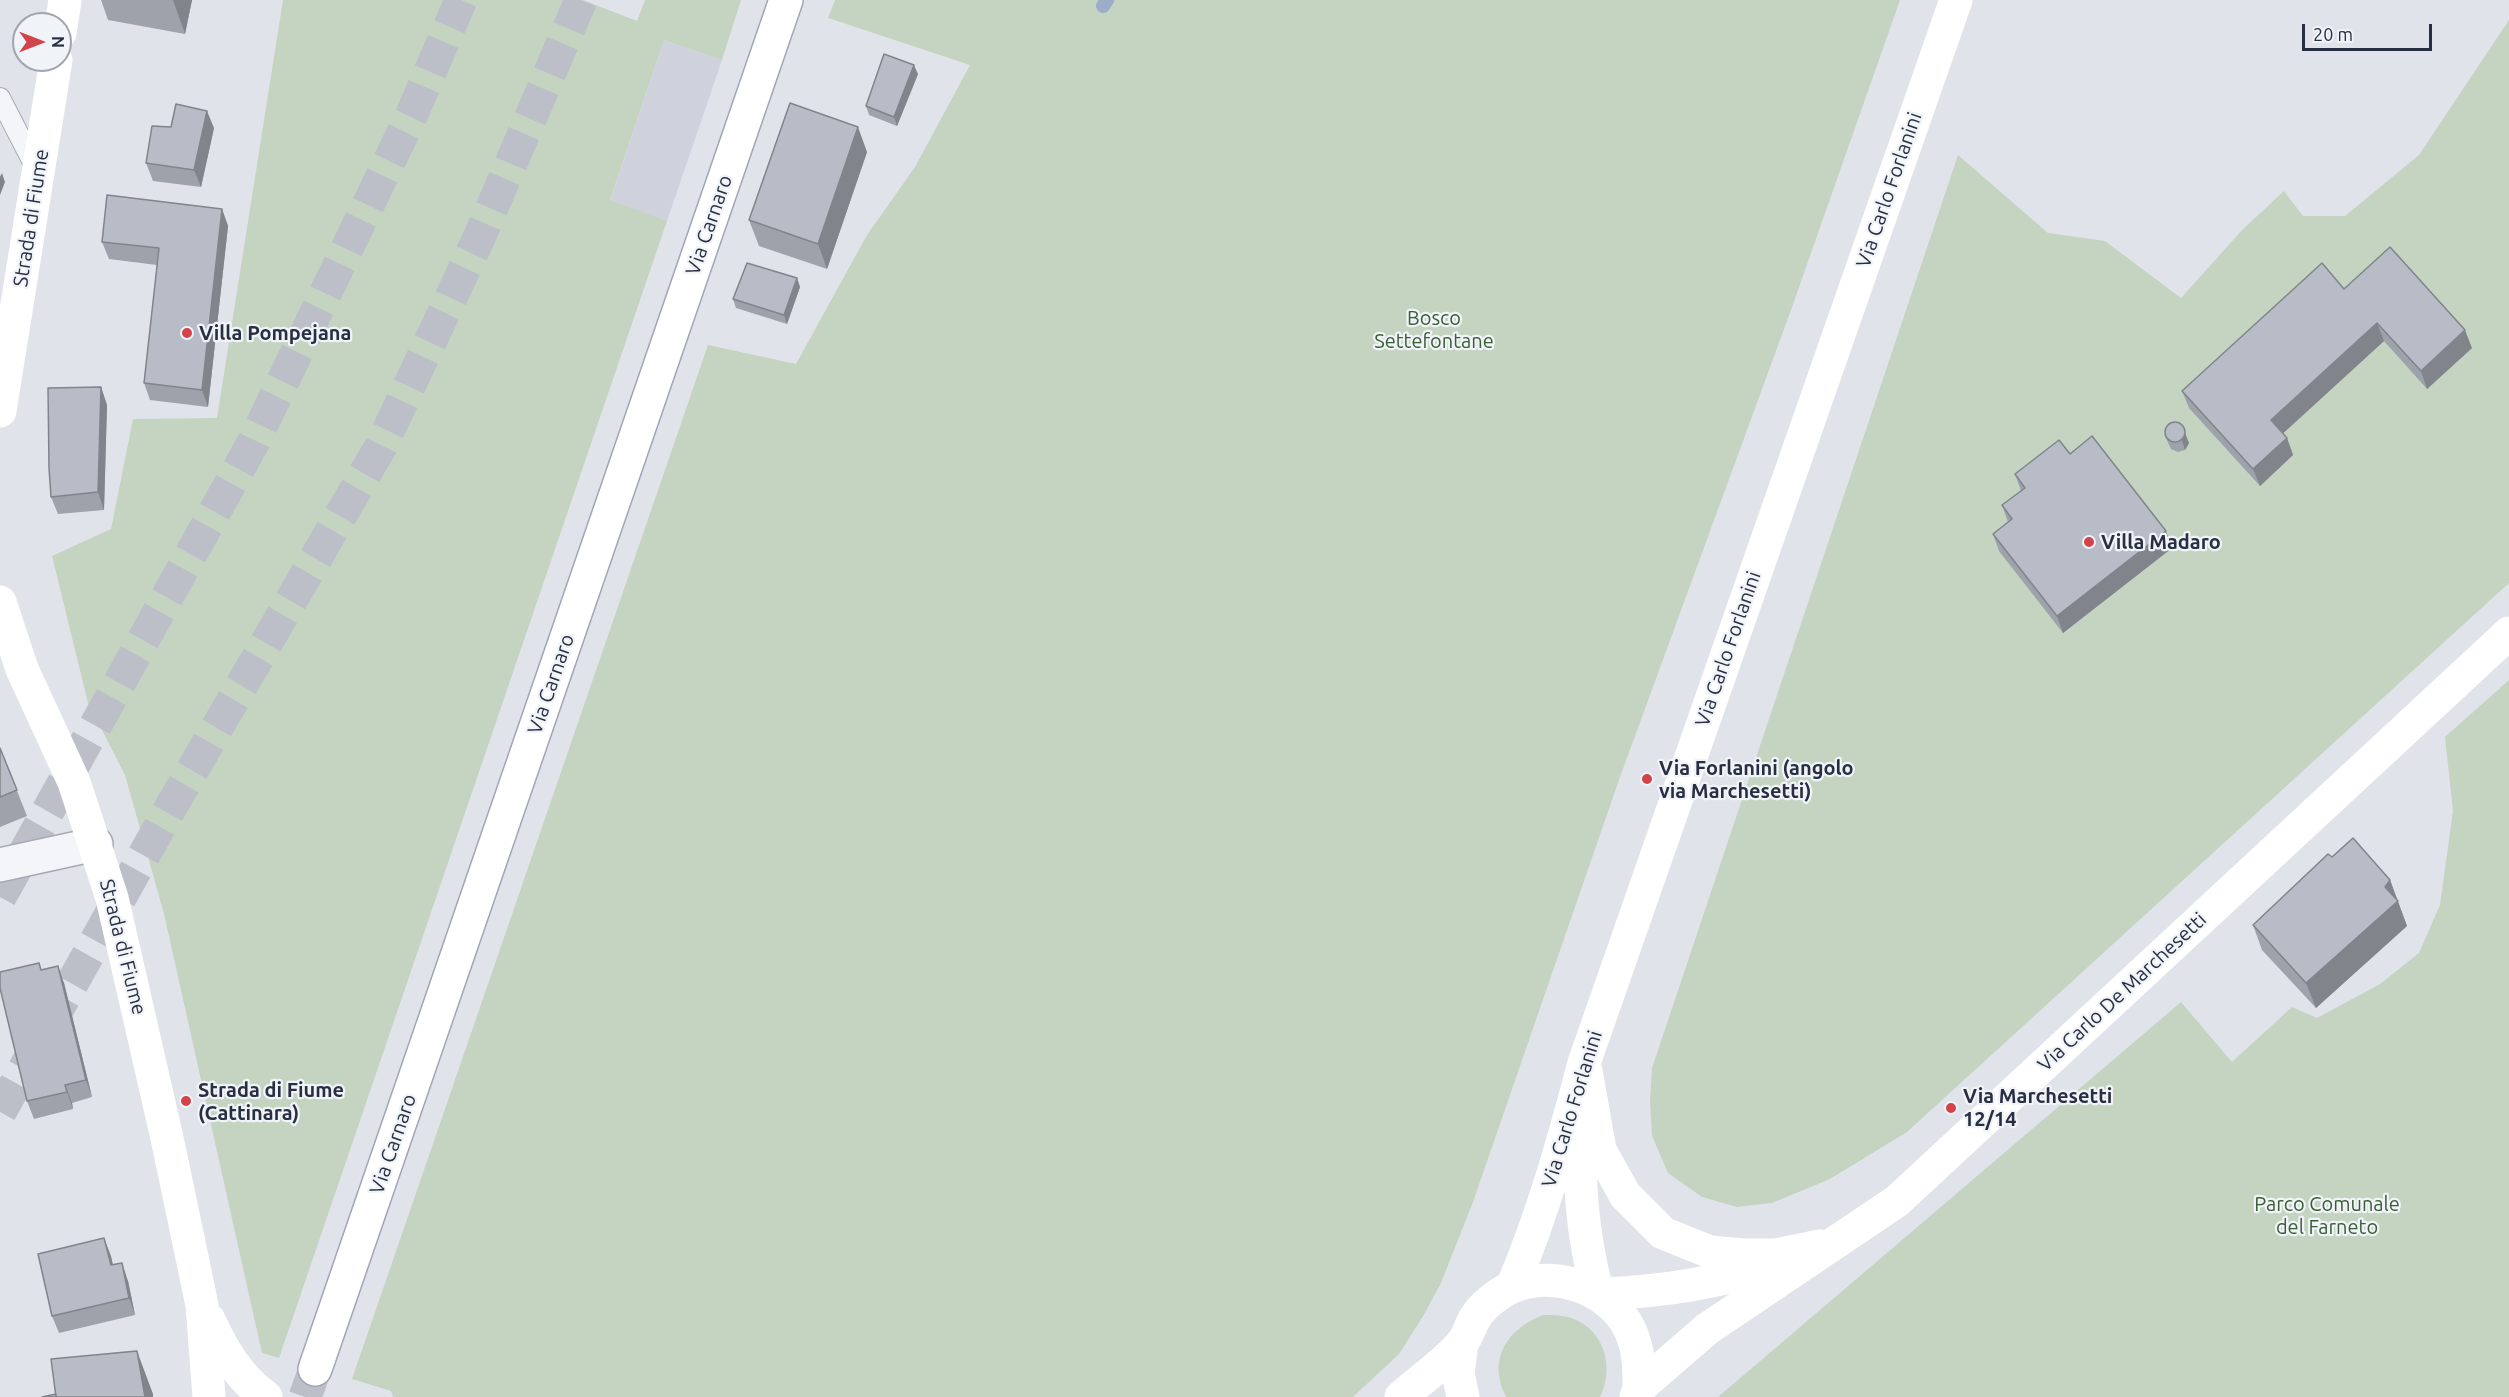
<!DOCTYPE html>
<html>
<head>
<meta charset="utf-8">
<style>
  body { margin:0 }
  #map { position:relative; width:2509px; height:1397px; overflow:hidden; background:#e1e3ea; font-family:Ubuntu,sans-serif }
  canvas { display:block }
  .north { position:absolute; left:12px; top:12px; width:60px; height:60px; box-sizing:border-box; background:#f0f3f7; border:2px solid #a0a5af; border-radius:50%; rotate:90deg; font-size:16px; font-weight:700; line-height:24px; text-align:center; color:#292f42 }
  .north::after { content:''; display:block; margin:auto; width:21px; height:27px; background:#d2434a; clip-path:polygon(50% 0,100% 100%,50% 72%,0 100%) }
  .scale { position:absolute; left:2302px; top:24px; width:130px; height:27px; box-sizing:border-box; border:3px solid #292f42; border-top:0; padding-left:8px; font-size:18px; line-height:21px; white-space:nowrap; color:#292f42; -webkit-text-stroke:4px #f0f3f7; paint-order:stroke }
</style>
</head>
<body>
<div id="map">
<canvas width="2509" height="1397"></canvas>
<div class="north">N</div>
<div class="scale">20 m</div>
</div>
<script>
const ctx = document.querySelector('canvas').getContext('2d');
ctx.lineJoin = 'round';
function fill(path, color) {
  ctx.fillStyle = color;
  ctx.fill(path, 'evenodd');
}
function trace(path, color, width, dash) {
  ctx.strokeStyle = color;
  ctx.lineWidth = width;
  ctx.lineCap = dash ? 'butt' : 'round';
  ctx.setLineDash(dash || []);
  ctx.stroke(path);
}
function write(font, color, halo, rows, align = 'center') {
  ctx.font = font + ' Ubuntu,sans-serif';
  ctx.lineWidth = 4.5;
  ctx.setLineDash([]);
  ctx.textBaseline = 'middle';
  ctx.strokeStyle = halo;
  ctx.fillStyle = color;
  for (const [text, x, y, turn = 0] of rows) {
    ctx.save();
    ctx.translate(x, y);
    ctx.rotate((+turn || 0) * Math.PI / 180);
    ctx.textAlign = isNaN(turn) ? turn : align;
    if (halo) ctx.strokeText(text, 0, 0);
    ctx.fillText(text, 0, 0);
    ctx.restore();
  }
}
fill(new Path2D(`
  M 664,40 L 722,60 L 667,221 L 610,201 Z`), '#cfd2dc');
fill(new Path2D(`
  M 283,0 L 583,0 L 637,21 L 645,0 L 741,0 L 722,60 L 664,40 L 610,200 L 667,221 L 279,1358 L 262,1353 L 164,914 L 125,775 L 88,703 L 52,556 L 111,529 L 133,419 L 217,418 Z
  M 835,0 L 1900,0 L 1791,310 L 1620,777 L 1473,1202 L 1441,1283 L 1422,1318 L 1399,1354 L 1353,1397 L 393,1397 L 391,1391 L 352,1379 L 708,345 L 796,364 L 867,235 L 915,167 L 970,65 L 828,18 Z
  M 2509,20 L 2509,583 L 1907,1132 L 1830,1179 L 1772,1203 L 1737,1207 L 1702,1197 L 1668,1173 L 1652,1136 L 1650,1102 L 1652,1068 L 1958,155 L 2048,233 L 2105,241 L 2181,298 L 2243,229 L 2284,191 L 2303,216 L 2345,216 L 2419,155 Z
  M 2509,680 L 2509,1397 L 1718,1397 L 2181,1002 L 2232,1062 L 2292,1007 L 2317,1018 L 2380,984 L 2419,953 L 2440,905 L 2453,811 L 2445,737 Z
  M 1543,1315 C 1556,1315 1569,1315 1580,1322 C 1607,1337 1613,1371 1600,1397 L 1506,1397 C 1487,1359 1507,1329 1543,1315 Z`), '#c4d4c1');
trace(new Path2D(`
  M 1103,6 L 1107,0`), '#9badcb', 14);
trace(new Path2D(`
  M 305,1397 L 315,1369`), '#bcbfc8', 33, [33, 16]);
trace(new Path2D(`
  M 0,897 L 254,441 L 412,114 L 461,0
  M 0,1112 L 172,805 L 381,446 L 479,238 L 581,0`), '#bcbfc8', 33, [33, 16]);
const service = new Path2D(`
  M 0,98 L 37,170`);
const minor = new Path2D(`
  M 0,865 L 96,844`);
const primary = new Path2D(`
  M 315,1369 L 786,0`);
trace(service, '#a6a9b4', 22);
trace(minor, '#a6a9b4', 36);
trace(primary, '#a0a6b6', 36);
trace(service, '#f4f5f8', 20);
trace(minor, '#f4f5f8', 33);
trace(new Path2D(`
  M 60,33 L 65,0
  M 0,411 L 56,60
  M 0,602 L 22,669 L 74,782 L 112,898 L 167,1138 L 202,1305 L 209,1397
  M 1586,1071 L 1600,1150 L 1625,1195 L 1663,1233 L 1710,1252 L 1743,1255 L 1776,1255 L 1820,1246
  M 1581,1128 C 1578,1184 1583,1239 1598,1294
  M 1512,1287 C 1543,1214 1564,1139 1584,1063 L 1956,0
  M 1598,1294 C 1660,1292 1718,1284 1777,1263
  M 209,1320 C 223,1350 238,1377 266,1397
  M 1462,1343 L 1458,1373 L 1463,1397
  M 1401,1397 C 1418,1382 1450,1359 1462,1343 C 1468,1336 1470,1326 1475,1318 C 1480,1309 1492,1299 1501,1293 C 1542,1266 1609,1284 1630,1330 C 1639,1349 1639,1367 1639,1388
  M 1636,1397 L 1639,1388 L 1707,1329 L 1897,1201 L 2509,633`), '#fff', 33);
trace(primary, '#fff', 33);
fill(new Path2D(`
  M 101,0 L 192,0 L 185,34 L 108,20 Z
  M 918,74 L 897,126 L 869,115 L 866,106 Z
  M 214,128 L 201,187 L 153,181 L 146,163 Z
  M 867,152 L 827,269 L 759,246 L 749,220 Z
  M 222,209 L 228,226 L 208,407 L 150,400 L 144,383 L 157,265 L 109,259 L 102,242 Z
  M 797,278 L 800,287 L 787,324 L 736,308 L 733,299 Z
  M 2344,289 L 2472,348 L 2427,389 L 2384,341 L 2283,433 L 2287,438 L 2293,455 L 2260,486 L 2189,408 L 2182,391 Z
  M 101,387 L 107,405 L 104,510 L 58,514 L 51,497 Z
  M 2164,434 L 2189,443 L 2185,450 L 2178,452 L 2171,449 Z
  M 2070,454 L 2172,548 L 2063,633 L 1999,551 L 1993,534 L 2008,522 L 2002,505 L 2021,491 L 2015,474 Z
  M 0,748 L 27,816 L 0,827 Z
  M 2332,857 L 2390,880 L 2407,926 L 2316,1008 L 2262,950 L 2253,925 Z
  M 42,970 L 64,983 L 92,1097 L 72,1103 L 73,1109 L 34,1119 L 27,1101 Z
  M 104,1238 L 113,1265 L 128,1281 L 135,1315 L 59,1333 L 52,1316 Z`), '#9ea2ab');
fill(new Path2D(`
  M 173,0 L 192,0 L 185,34 Z
  M 914,65 L 918,74 L 897,126 L 894,117 Z
  M 207,111 L 214,128 L 201,187 L 194,170 Z
  M 858,127 L 867,152 L 827,269 L 818,244 Z
  M 2,173 L 5,182 L 0,195 L 0,177 Z
  M 222,209 L 228,226 L 208,407 L 202,390 Z
  M 797,278 L 800,287 L 787,324 L 784,315 Z
  M 2377,323 L 2384,341 L 2278,438 L 2271,420 Z
  M 2465,330 L 2472,348 L 2427,389 L 2421,371 Z
  M 101,387 L 107,405 L 104,510 L 98,492 Z
  M 2182,425 L 2189,443 L 2185,450 L 2182,441 Z
  M 2287,438 L 2293,455 L 2260,486 L 2253,469 Z
  M 2166,531 L 2172,548 L 2063,633 L 2057,616 Z
  M 2390,880 L 2407,926 L 2316,1008 L 2306,983 Z
  M 58,966 L 64,983 L 92,1097 L 86,1080 Z
  M 65,1085 L 72,1103 L 73,1109 L 67,1092 Z
  M 104,1238 L 111,1256 L 117,1283 L 111,1265 Z
  M 122,1263 L 128,1281 L 135,1315 L 129,1298 Z
  M 137,1351 L 153,1394 L 153,1397 L 145,1397 Z`), '#81848b');
const building = new Path2D(`
  M 884,54 L 914,65 L 894,117 L 866,106 Z
  M 790,103 L 858,127 L 818,244 L 749,220 Z
  M 176,104 L 207,111 L 194,170 L 146,163 L 152,126 L 171,127 Z
  M 107,195 L 222,209 L 202,390 L 144,383 L 159,248 L 102,242 Z
  M 2390,247 L 2465,330 L 2421,371 L 2377,323 L 2271,420 L 2287,438 L 2253,469 L 2182,391 L 2322,263 L 2344,289 Z
  M 747,263 L 797,278 L 784,315 L 733,299 Z
  M 101,387 L 98,492 L 51,497 L 49,468 L 48,388 Z
  M2165 432a10 10 0 1 1 20 0a10 10 0 1 1-20 0Z
  M 2092,436 L 2166,531 L 2057,616 L 1993,534 L 2012,519 L 2002,505 L 2025,488 L 2015,474 L 2059,440 L 2070,454 Z
  M 0,748 L 17,790 L 0,797 Z
  M 2353,838 L 2390,880 L 2385,887 L 2398,901 L 2306,983 L 2253,925 L 2328,854 L 2332,857 Z
  M 39,963 L 41,970 L 58,966 L 86,1080 L 65,1085 L 67,1092 L 27,1101 L 0,988 L 0,972 Z
  M 104,1238 L 111,1265 L 122,1263 L 129,1298 L 52,1316 L 38,1254 Z
  M 137,1351 L 145,1397 L 56,1397 L 51,1359 Z
  M 56,1394 L 56,1397 L 42,1397 Z`);
fill(building, '#b8bcc7');
trace(building, '#81848b', 1.5);
for (const [x, y, r, color] of [
  [187,333,6,"#d2434a"],
  [2089,542,6,"#d2434a"],
  [1647,779,6,"#d2434a"],
  [186,1101,6,"#d2434a"],
  [1951,1108,6,"#d2434a"]
]) {
  const dot = new Path2D();
  dot.arc(x, y, r, 0, 2 * Math.PI);
  ctx.fillStyle = color;
  ctx.fill(dot);
  trace(dot, '#f0f3f7', 2);
}
write('20px', '#292f42', '#f0f3f7', [
  ["Via Carlo Forlanini",1889,190,-71],
  ["Strada di Fiume",31,218,-81],
  ["Via Carnaro",709,225,-71],
  ["Via Carlo Forlanini",1728,649,-71],
  ["Via Carnaro",551,684,-71],
  ["Strada di Fiume",123,947,76],
  ["Via Carlo De Marchesetti",2122,992,-43],
  ["Via Carlo Forlanini",1572,1109,-73],
  ["Via Carnaro",393,1144,-71]
]);
write('20px', '#395e35', '#f0f3f7', [
  ["Bosco",1434,318],
  ["Settefontane",1434,341],
  ["Parco Comunale",2327,1204],
  ["del Farneto",2327,1227]
]);
write('bold 20px', '#292f42', '#f0f3f7', [
  ["Villa Pompejana",199,333],
  ["Villa Madaro",2101,542],
  ["Via Forlanini (angolo",1659,768],
  ["via Marchesetti)",1659,791],
  ["Strada di Fiume",198,1090],
  ["(Cattinara)",198,1113],
  ["Via Marchesetti",1963,1096],
  ["12/14",1963,1119]
], 'left');
</script>
</body>
</html>
